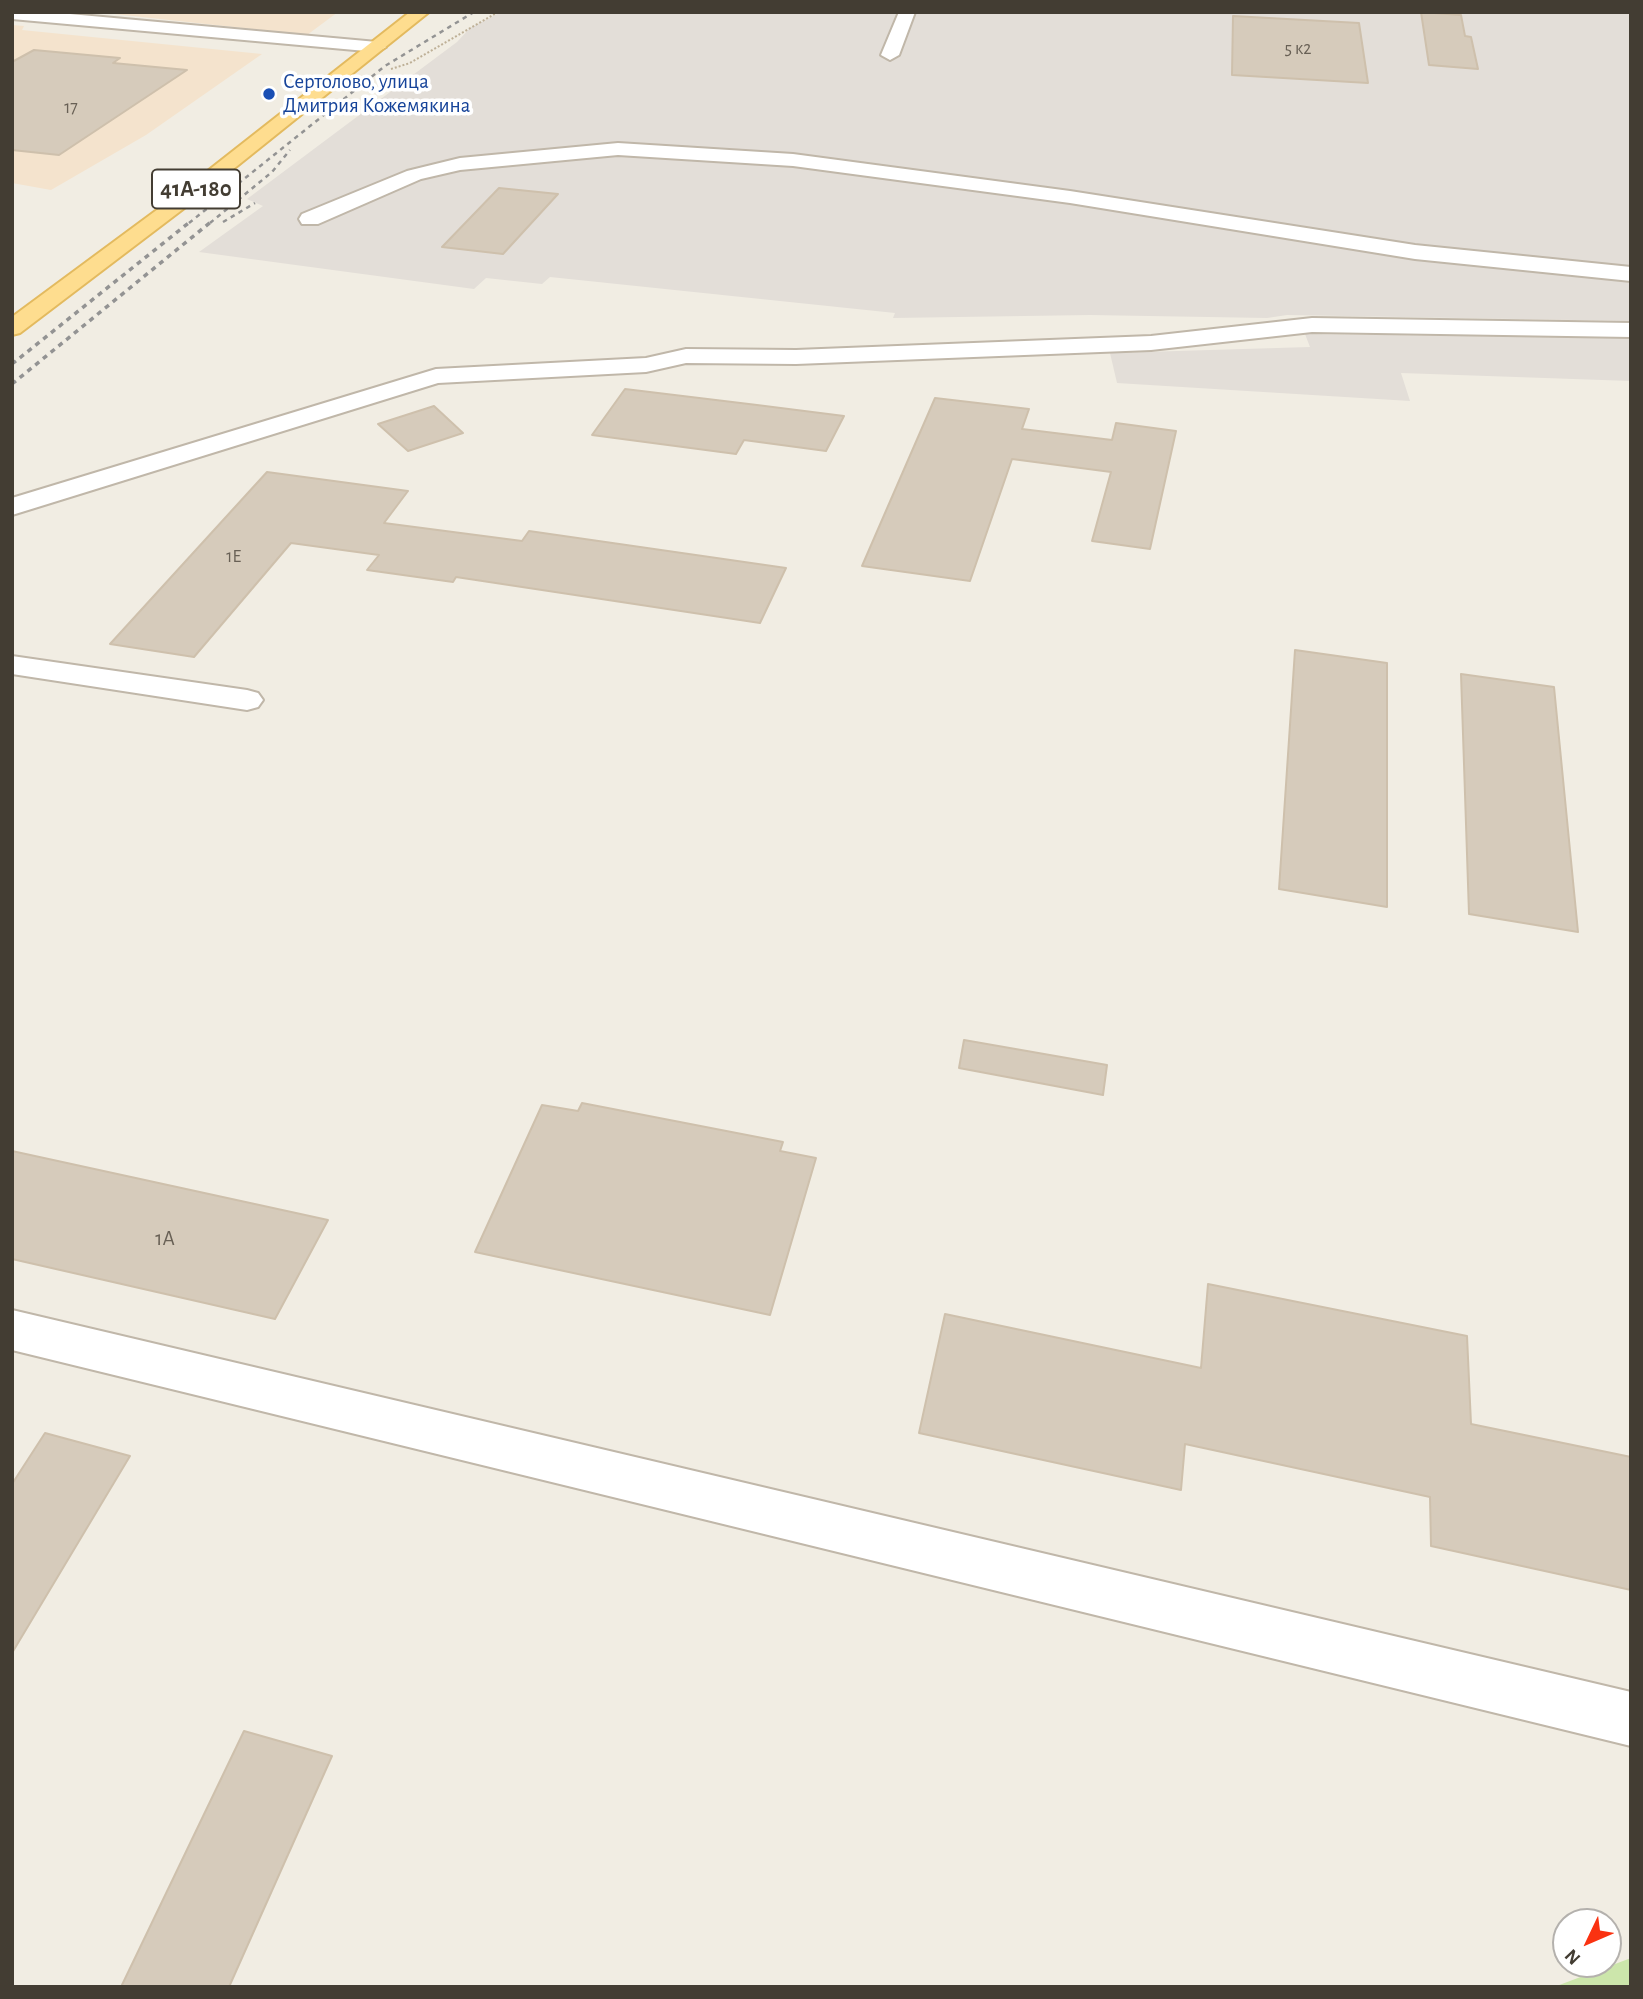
<!DOCTYPE html>
<html>
<head>
<meta charset="utf-8">
<style>
  body { margin:0 }
  #map { position:relative; width:1643px; height:1999px; overflow:hidden; background:#f1ede3; font-family:"Alegreya Sans",sans-serif }
  canvas { display:block }
  .frame { position:absolute; inset:0; border:14px solid #433d33; pointer-events:none }
  .north { position:absolute; left:1552px; top:1908px; width:70px; height:70px; box-sizing:border-box; background:#fff; border:2px solid #b4b1ad; border-radius:50%; rotate:226deg; font-size:19px; font-weight:700; line-height:28px; text-align:center; color:#433d33 }
  .north::after { content:''; display:block; margin:auto; width:24px; height:32px; background:#fa3211; clip-path:polygon(50% 0,100% 100%,50% 72%,0 100%) }
</style>
</head>
<body>
<div id="map">
<canvas width="1643" height="1999"></canvas>
<div class="frame"></div>
<div class="north">N</div>
</div>
<script>
const ctx = document.querySelector('canvas').getContext('2d');
ctx.lineJoin = 'round';
function fill(path, color) {
  ctx.fillStyle = color;
  ctx.fill(path, 'evenodd');
}
function trace(path, color, width, dash) {
  ctx.strokeStyle = color;
  ctx.lineWidth = width;
  ctx.lineCap = dash ? 'butt' : 'round';
  ctx.setLineDash(dash || []);
  ctx.stroke(path);
}
function write(font, color, halo, rows, align = 'center') {
  ctx.font = font + ' "Alegreya Sans",sans-serif';
  ctx.lineWidth = 7;
  ctx.setLineDash([]);
  ctx.textBaseline = 'middle';
  ctx.strokeStyle = halo;
  ctx.fillStyle = color;
  for (const [text, x, y, turn = 0] of rows) {
    ctx.save();
    ctx.translate(x, y);
    ctx.rotate((+turn || 0) * Math.PI / 180);
    ctx.textAlign = isNaN(turn) ? turn : align;
    if (halo) ctx.strokeText(text, 0, 0);
    ctx.fillText(text, 0, 0);
    ctx.restore();
  }
}
fill(new Path2D(`
  M 96,12 L 338,12 L 307,35 Z
  M 12,25 L 24,26 L 22,30 L 262,54 L 146,135 L 51,190 L 12,183 Z`), '#f4e3cd');
fill(new Path2D(`
  M 501,12 L 1631,12 L 1631,321 L 1287,315 L 1267,318 L 1090,315 L 893,318 L 895,313 L 550,277 L 542,284 L 486,278 L 474,289 L 199,252 L 263,206 L 247,199 L 457,42 L 470,28 Z
  M 1305,334 L 1631,338 L 1631,381 L 1401,373 L 1410,401 L 1117,383 L 1110,353 L 1310,347 Z`), '#e3ded8');
fill(new Path2D(`
  M 1631,1958 L 1631,1987 L 1554,1987 Z`), '#cce6ab');
const building = new Path2D(`
  M 1421,12 L 1461,15 L 1465,36 L 1471,37 L 1478,69 L 1429,65 Z
  M 1233,16 L 1359,23 L 1368,83 L 1232,75 Z
  M 34,50 L 120,58 L 113,63 L 187,70 L 59,155 L 12,150 L 12,62 Z
  M 499,188 L 558,194 L 503,254 L 442,247 Z
  M 625,389 L 757,405 L 844,416 L 826,451 L 744,440 L 736,454 L 592,435 Z
  M 935,398 L 1029,409 L 1022,429 L 1112,440 L 1116,423 L 1176,431 L 1150,549 L 1092,541 L 1111,472 L 1012,459 L 970,581 L 862,566 Z
  M 434,406 L 463,433 L 408,451 L 378,424 Z
  M 267,472 L 408,491 L 384,523 L 522,541 L 529,531 L 786,568 L 760,623 L 456,577 L 453,582 L 367,570 L 379,555 L 291,543 L 194,657 L 110,644 Z
  M 1295,650 L 1387,663 L 1387,907 L 1279,889 Z
  M 1461,674 L 1554,687 L 1578,932 L 1469,914 Z
  M 964,1040 L 1107,1065 L 1103,1095 L 959,1068 Z
  M 582,1103 L 783,1142 L 780,1151 L 816,1158 L 770,1315 L 475,1252 L 542,1105 L 578,1111 Z
  M 12,1151 L 328,1220 L 275,1319 L 12,1259 Z
  M 1208,1284 L 1467,1336 L 1471,1424 L 1631,1457 L 1631,1590 L 1431,1546 L 1430,1497 L 1185,1444 L 1181,1490 L 919,1433 L 945,1314 L 1201,1368 Z
  M 45,1433 L 130,1456 L 12,1653 L 12,1484 Z
  M 244,1731 L 332,1756 L 229,1987 L 121,1987 Z`);
fill(building, '#d6cbbb');
trace(building, '#cec0ac', 2);
const minor = new Path2D(`
  M 12,12 L 48,12 L 377,42 L 386,47 L 377,52 L 12,19 Z
  M 899,12 L 915,12 L 899,55 L 890,60 L 881,55 Z
  M 618,143 L 793,154 L 1070,191 L 1415,245 L 1631,267 L 1631,281 L 1415,259 L 1070,203 L 793,166 L 618,155 L 460,170 L 421,179 L 318,224 L 302,224 L 299,219 L 302,214 L 407,171 L 460,158 Z
  M 1312,318 L 1631,323 L 1631,337 L 1312,332 L 1151,350 L 796,364 L 686,363 L 646,372 L 438,383 L 12,515 L 12,498 L 436,369 L 646,358 L 686,349 L 796,350 L 1151,336 Z
  M 12,656 L 247,690 L 258,693 L 263,700 L 258,707 L 247,710 L 12,674 Z
  M 12,1310 L 1631,1692 L 1631,1746 L 12,1350 Z`);
const major = new Path2D(`
  M 410,12 L 429,12 L 191,203 L 20,333 L 12,335 L 12,317 L 177,195 Z`);
trace(minor, '#c0b7a9', 4);
trace(major, '#e3ba5f', 4);
trace(new Path2D(`
  M 391,69 L 410,63 L 498,12`), '#beb097', 2, [2, 2]);
fill(minor, '#fff');
fill(major, '#fedd8f');
trace(new Path2D(`
  M 223,222 L 255,203
  M 189,223 L 385,66 L 474,12
  M 210,223 L 272,172 L 290,150`), '#939393', 2.5, [4.5, 4.5]);
trace(new Path2D(`
  M 12,364 L 191,221
  M 12,384 L 212,221`), '#939393', 3.5, [5, 5]);
for (const [x, y, r, color] of [
  [269,94,7,"#1a4fb4"]
]) {
  const dot = new Path2D();
  dot.arc(x, y, r, 0, 2 * Math.PI);
  ctx.fillStyle = color;
  ctx.fill(dot);
  trace(dot, '#fff', 2.5);
}
write('18px', '#686055', null, [
  ["5 к2",1298,49],
  ["17",71,108],
  ["1Е",234,557]
]);
write('21px', '#164399', '#fff', [
  ["Сертолово, улица",283,82],
  ["Дмитрия Кожемякина",283,106]
], 'left');
write('21px', '#686055', null, [
  ["1А",165,1239]
]);
for (const [x, y, w] of [
  [196,189,88]
]) {
  const box = new Path2D();
  box.roundRect(x - w / 2, y - 19.5, w, 39, 5);
  ctx.fillStyle = '#fff';
  ctx.fill(box);
  trace(box, '#433d33', 2);
}
write('bold 23px', '#433d33', null, [
  ["41А-180",196,189]
]);
</script>
</body>
</html>
